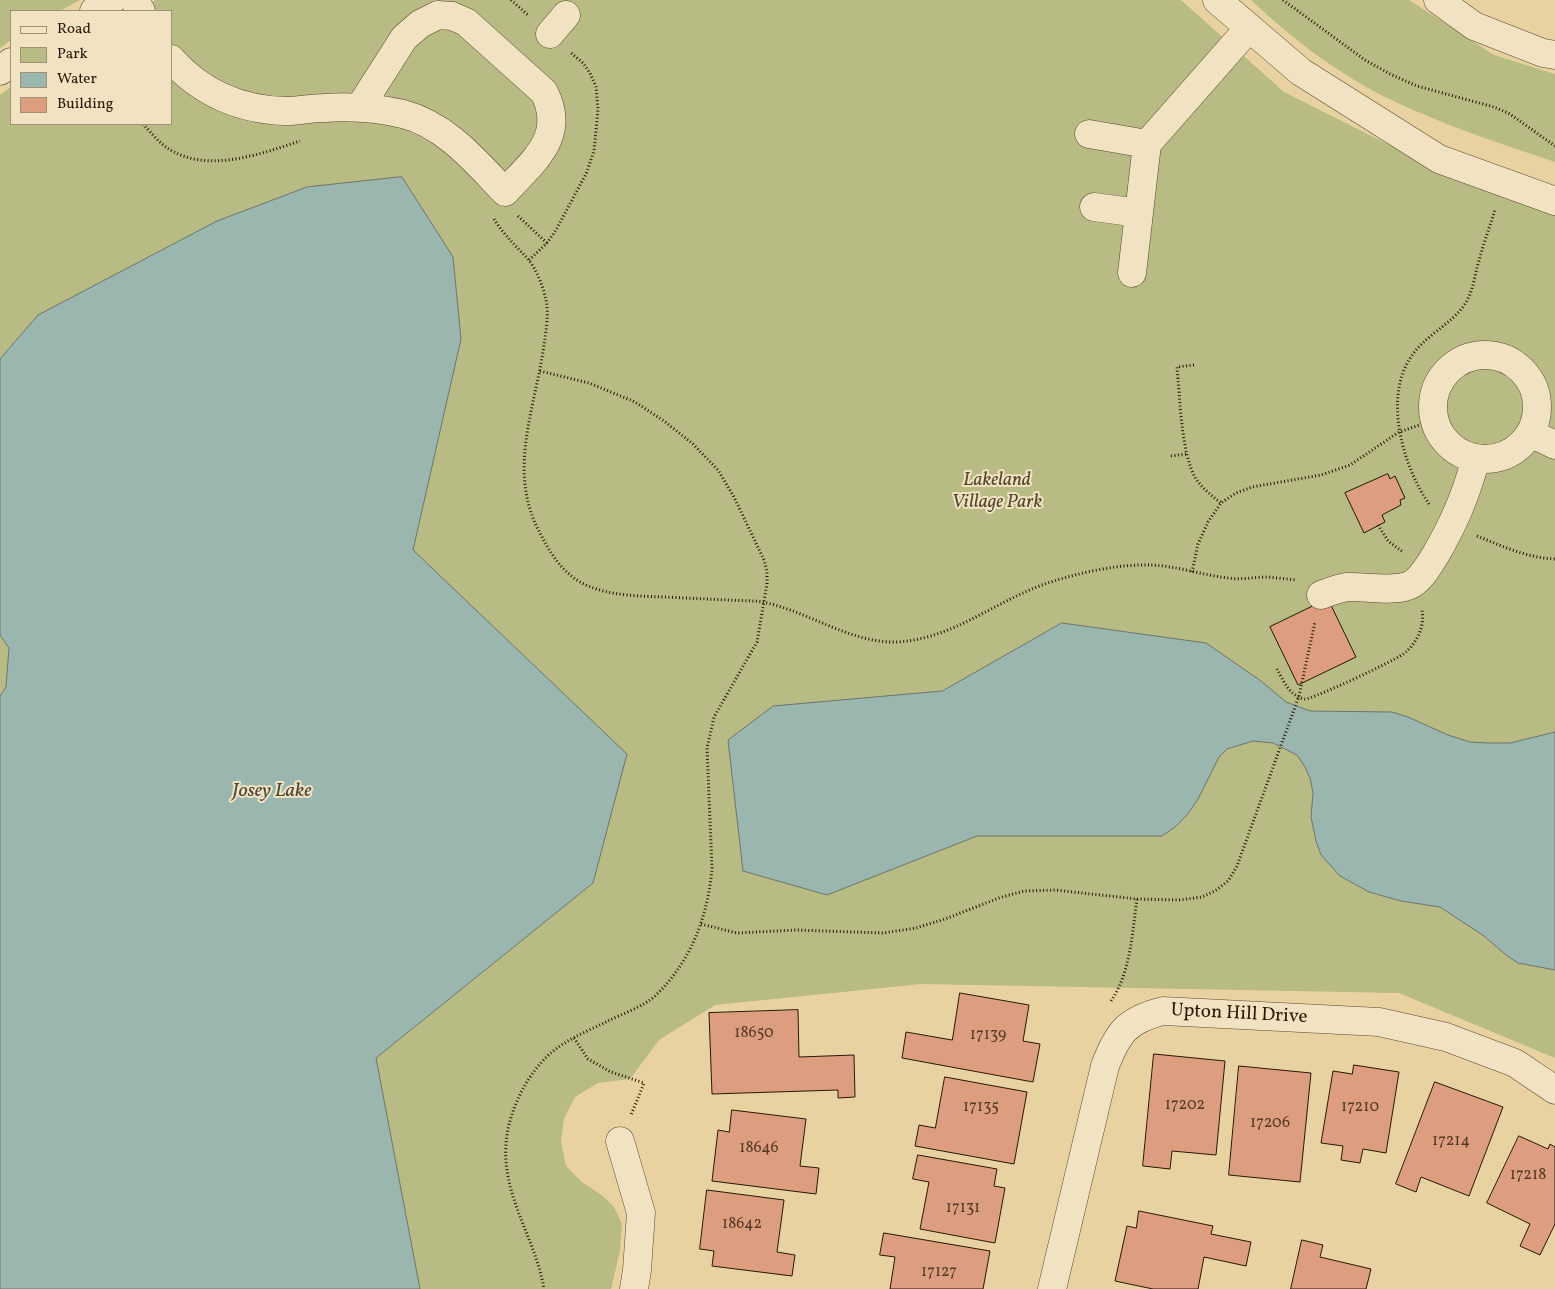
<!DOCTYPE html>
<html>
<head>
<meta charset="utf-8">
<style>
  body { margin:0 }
  #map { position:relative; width:1555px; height:1289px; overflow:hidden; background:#e9d2a1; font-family:Vollkorn,serif }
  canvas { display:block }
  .legend { position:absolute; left:10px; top:10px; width:162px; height:115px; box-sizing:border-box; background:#f1e2c2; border:1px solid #a09176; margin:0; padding:6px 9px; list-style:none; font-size:15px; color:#261805 }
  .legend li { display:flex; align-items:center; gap:10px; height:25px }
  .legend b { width:25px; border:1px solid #a09176 }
</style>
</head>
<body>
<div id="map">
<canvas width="1555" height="1289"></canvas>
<ul class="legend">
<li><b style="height:6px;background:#f1e2c2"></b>Road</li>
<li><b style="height:14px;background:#b8bb84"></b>Park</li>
<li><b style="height:14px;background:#9bb5af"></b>Water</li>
<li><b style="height:14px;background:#dd9e7f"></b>Building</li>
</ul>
</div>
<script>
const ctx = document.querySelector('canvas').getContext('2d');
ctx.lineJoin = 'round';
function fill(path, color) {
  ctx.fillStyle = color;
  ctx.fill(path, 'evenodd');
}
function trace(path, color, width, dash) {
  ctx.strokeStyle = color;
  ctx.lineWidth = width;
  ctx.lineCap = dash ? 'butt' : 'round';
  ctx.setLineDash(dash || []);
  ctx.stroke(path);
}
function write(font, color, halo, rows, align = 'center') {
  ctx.font = font + ' Vollkorn,serif';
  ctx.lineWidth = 4;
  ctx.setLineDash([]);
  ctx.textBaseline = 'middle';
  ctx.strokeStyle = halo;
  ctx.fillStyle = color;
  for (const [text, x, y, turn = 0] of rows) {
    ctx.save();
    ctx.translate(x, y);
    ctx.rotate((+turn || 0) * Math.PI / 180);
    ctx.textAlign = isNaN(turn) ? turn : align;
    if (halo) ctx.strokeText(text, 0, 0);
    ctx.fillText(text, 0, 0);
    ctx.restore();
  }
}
fill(new Path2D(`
  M 0,0 L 80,0 L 60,11 L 11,11 L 11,40 L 0,48 Z
  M 156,0 L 1181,0 L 1284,92 L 1453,177 L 1555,214 L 1555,1058 L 1399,993 L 921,984 L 715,1005 L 659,1040 L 630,1079 L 598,1083 L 575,1097 L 564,1119 L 561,1142 L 566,1166 L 582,1182 L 603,1196 L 614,1207 L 622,1224 L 620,1251 L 611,1289 L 420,1289 L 376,1058 L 592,883 L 38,315 L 0,359 L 0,95 L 11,87 L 11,124 L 171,124 L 171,11 L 137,11 Z
  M 1251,0 L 1409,0 L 1494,55 L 1555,74 L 1555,162 C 1498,143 1441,124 1387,98 C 1337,73 1291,38 1251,0 Z
  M 0,635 L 9,648 L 6,687 L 0,696 Z`), '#b8bb84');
const water = new Path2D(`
  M 402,177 L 453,257 L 461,339 L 413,550 L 627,754 L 593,883 L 376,1058 L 420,1289 L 0,1289 L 0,696 L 6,687 L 9,648 L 0,635 L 0,359 L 38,315 L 217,221 L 307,187 Z
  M 1062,623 L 1206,643 L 1261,681 L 1286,702 L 1310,711 L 1392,712 L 1408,717 L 1448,735 L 1470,742 L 1488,743 L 1510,743 L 1555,732 L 1555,970 L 1518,963 L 1506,955 L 1484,936 L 1440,907 L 1401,901 L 1369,892 L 1340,876 L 1321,855 L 1316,841 L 1311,817 L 1313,793 L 1310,778 L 1305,767 L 1297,755 L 1273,743 L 1253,741 L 1227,749 L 1219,757 L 1198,799 L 1187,815 L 1175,827 L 1162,836 L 977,836 L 827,895 L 743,871 L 728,740 L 773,706 L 942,691 Z`);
fill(water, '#9bb5af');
trace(water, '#6c766b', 1);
const building = new Path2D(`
  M 1388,474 L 1390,479 L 1395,476 L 1405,498 L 1400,500 L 1401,505 L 1382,515 L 1385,522 L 1364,533 L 1345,493 Z
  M 1328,599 L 1356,657 L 1298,685 L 1270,627 Z
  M 960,993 L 1029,1005 L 1023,1041 L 1040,1044 L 1033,1082 L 902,1058 L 906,1032 L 952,1040 Z
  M 798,1010 L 799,1057 L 854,1055 L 855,1097 L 838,1098 L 838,1090 L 712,1094 L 709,1013 Z
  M 1154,1054 L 1225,1061 L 1216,1155 L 1172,1151 L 1170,1169 L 1143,1166 Z
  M 1354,1065 L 1399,1072 L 1386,1153 L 1363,1149 L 1360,1163 L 1341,1160 L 1343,1146 L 1321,1143 L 1333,1071 L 1352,1074 Z
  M 1239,1066 L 1311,1073 L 1300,1182 L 1229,1175 Z
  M 945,1077 L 1027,1092 L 1014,1164 L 915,1146 L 919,1125 L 935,1128 Z
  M 1435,1082 L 1503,1107 L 1469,1196 L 1421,1177 L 1416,1192 L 1396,1184 Z
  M 732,1110 L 806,1119 L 800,1166 L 819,1168 L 816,1194 L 712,1181 L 718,1130 L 729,1132 Z
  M 1519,1136 L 1548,1149 L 1550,1144 L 1555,1147 L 1555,1224 L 1540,1255 L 1520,1246 L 1530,1224 L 1487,1203 Z
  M 918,1155 L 997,1169 L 994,1186 L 1005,1188 L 995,1243 L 920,1229 L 929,1182 L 913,1179 Z
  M 707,1190 L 784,1200 L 777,1252 L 795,1255 L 792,1276 L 712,1266 L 714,1251 L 700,1249 Z
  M 1139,1211 L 1213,1226 L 1211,1234 L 1251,1242 L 1246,1266 L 1204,1257 L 1198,1289 L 1153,1289 L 1115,1281 L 1127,1226 L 1136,1228 Z
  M 884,1233 L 990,1251 L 983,1289 L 890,1289 L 895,1257 L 880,1255 Z
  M 1302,1240 L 1323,1245 L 1320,1257 L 1371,1269 L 1366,1289 L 1291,1289 Z`);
fill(building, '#dd9e7f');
trace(building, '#261805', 1);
const minor = new Path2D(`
  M 134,0 L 141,11
  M 1217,0 L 1301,72 L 1439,159 L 1555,201
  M 1438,0 L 1474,26 L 1543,53 L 1555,55
  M 94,11 L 112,0
  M 550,34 L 566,15
  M 171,59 C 201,93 241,110 286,111 C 298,111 311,108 324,108 C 351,106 377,108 403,114 C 446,125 476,162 505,192 C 533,161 567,137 544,92 L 466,22 L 452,16 L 438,15 L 420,24 L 404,38 L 360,107
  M 0,71 L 11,62
  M 1089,134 L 1147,144
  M 1094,207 L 1139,213
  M 1132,273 L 1147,144 L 1249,28
  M1433 407a52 52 0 1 1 104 0a52 52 0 1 1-104 0Z
  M 1530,433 L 1555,445
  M 1321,595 C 1329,592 1339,588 1347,587 C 1366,586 1396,593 1412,584 C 1422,578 1430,564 1436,554 C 1455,521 1466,495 1476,458
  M 620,1141 L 641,1213 L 637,1270 L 634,1289
  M 1052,1289 L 1105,1066 C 1118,1032 1127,1020 1163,1011 L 1379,1022 L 1446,1037 L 1515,1063 L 1555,1090`);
trace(minor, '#57462c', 29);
trace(new Path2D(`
  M 511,0 L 529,16
  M 1283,0 L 1365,60 L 1390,74 L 1417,86 L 1494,107 L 1510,114 L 1555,146
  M 143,124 C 149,130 155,138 162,144 C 201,176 258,155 300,141
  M 518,216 L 547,243
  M 494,219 C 503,234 515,245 527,258 C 536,268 543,286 546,300 C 549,314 546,331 544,345 C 535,410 506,472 541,535 C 552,556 564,575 586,585 C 611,596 638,596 665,597 C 686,598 707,599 728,600 C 739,601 751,600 762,602 C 809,611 850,644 899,642 C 953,638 993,603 1042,585 C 1073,574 1116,564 1149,565 C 1173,565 1202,575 1228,578 C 1241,580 1254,577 1268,577 C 1277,578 1287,579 1296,580
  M 529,260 L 547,243 L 556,230 L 586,174 L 594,151 L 598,109 L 596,87 L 590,73 L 583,63 L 571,53
  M 1194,365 L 1177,367 C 1180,397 1181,454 1196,479 C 1203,489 1212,496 1221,503
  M 540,371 L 589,383 L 635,402 L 664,421 L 693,444 L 718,470 L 734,497 L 764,560 L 767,571 L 767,584 L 757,642 L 714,717 L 707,748 L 712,868 C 708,916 691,962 655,996 C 644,1006 622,1014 608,1021 C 590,1030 569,1038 552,1052 C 527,1073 508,1112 506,1144 C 502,1196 536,1240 544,1289
  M 1171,456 L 1187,454
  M 1429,504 C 1403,466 1383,398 1411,357 C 1425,335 1451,325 1465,304 C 1472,293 1474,280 1477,268 C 1482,248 1489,229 1495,210
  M 1378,525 L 1388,541 L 1403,552
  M 1477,536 C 1502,546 1527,558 1555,559
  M 1192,572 L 1198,544 L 1208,522 L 1221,503 L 1236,493 L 1252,487 L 1321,475 L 1350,465 L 1399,432 L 1434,420
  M 1277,669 C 1283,680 1290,697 1305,699 C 1313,699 1399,659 1406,652 C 1417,642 1425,626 1422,610
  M 701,924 L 737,933 L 796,930 L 883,933 L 916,928 L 945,919 L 999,898 L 1024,891 L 1055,890 L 1137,899 L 1179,900 L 1202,897 L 1215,891 L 1228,881 L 1237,866 L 1299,696 L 1315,622
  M 1111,1001 C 1131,971 1132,934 1137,899
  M 574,1038 L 588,1059 L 611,1072 L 644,1083 L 631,1115`), '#261805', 3, [1, 2.5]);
trace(minor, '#f1e2c2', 28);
write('16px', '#543a24', null, [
  ["18650",754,1034],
  ["17139",988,1036],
  ["17202",1185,1106],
  ["17135",981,1108],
  ["17210",1360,1108],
  ["17206",1270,1124],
  ["17214",1451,1142],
  ["18646",759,1149],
  ["17218",1528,1176],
  ["17131",963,1209],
  ["18642",742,1225],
  ["17127",939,1273]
]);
write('italic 19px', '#52492b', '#f1e2c2', [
  ["Lakeland",997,482],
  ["Village Park",997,504]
]);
write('19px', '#261805', '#f1e2c2', [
  ["Upton Hill Drive",1239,1015,3]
]);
write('italic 20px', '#494738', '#f1e2c2', [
  ["Josey Lake",272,792]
]);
</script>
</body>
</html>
